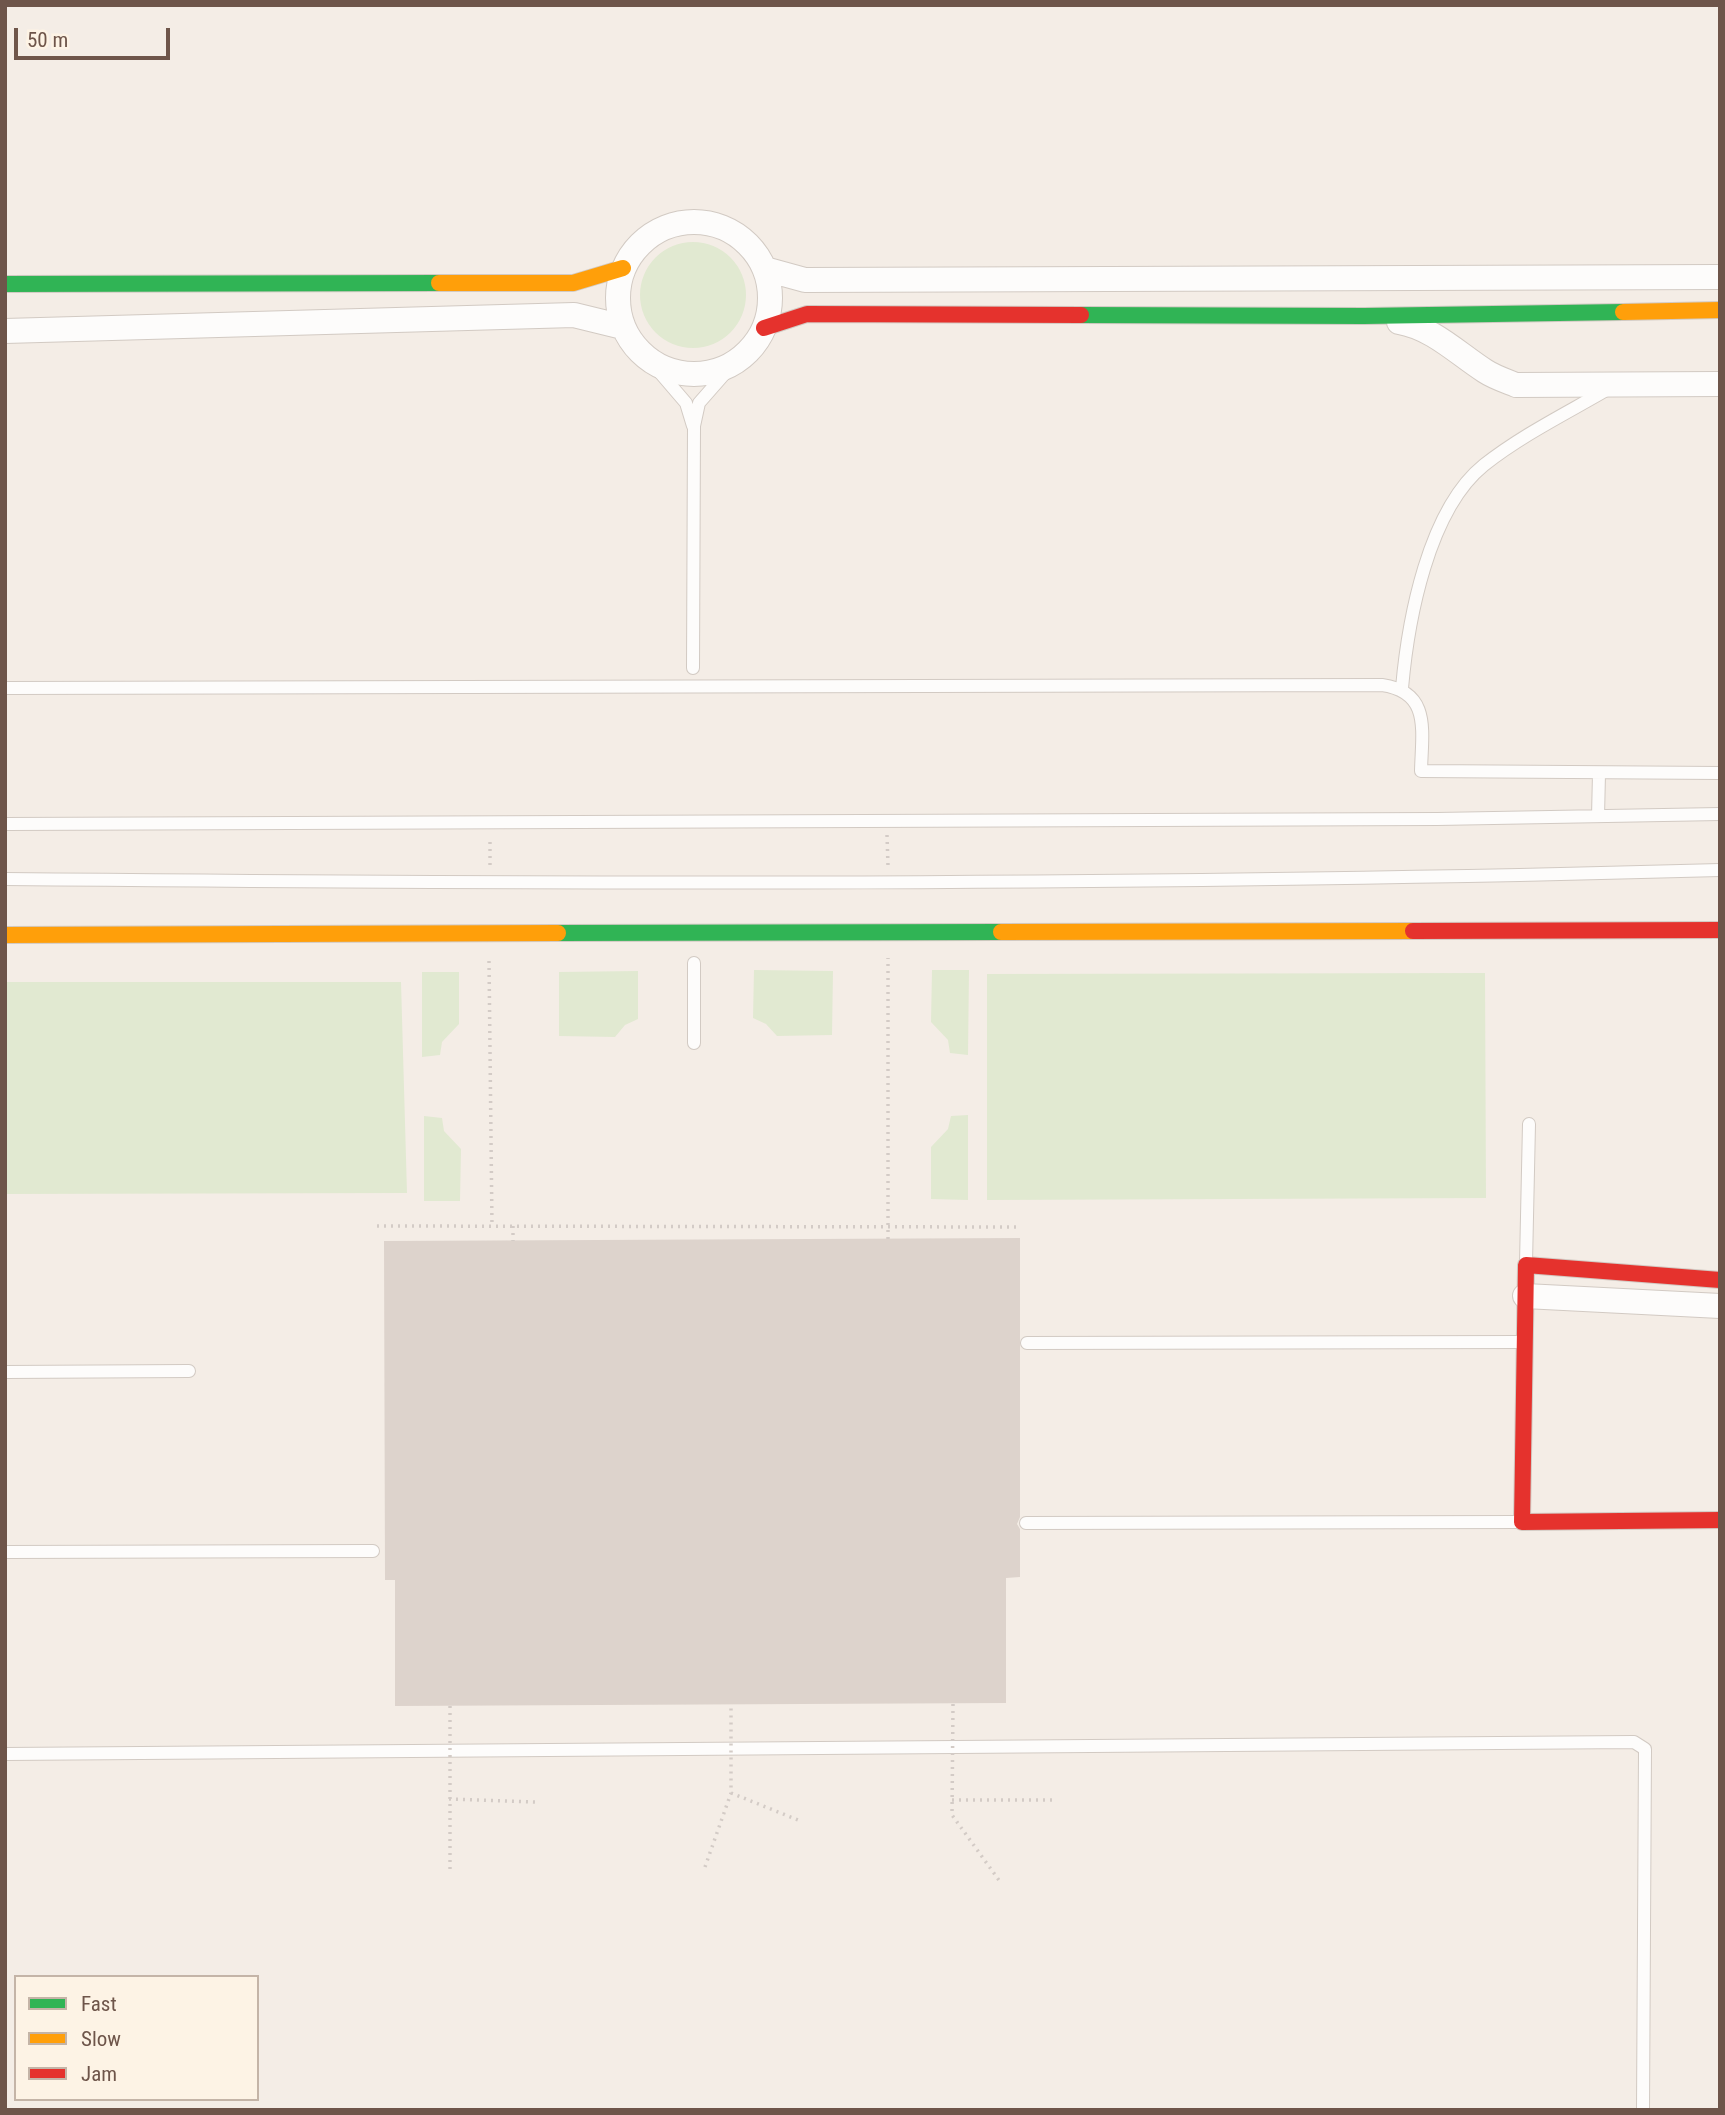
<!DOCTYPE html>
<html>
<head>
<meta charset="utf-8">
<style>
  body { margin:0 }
  #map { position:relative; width:1725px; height:2115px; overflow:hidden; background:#f4ede6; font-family:"Roboto Condensed",sans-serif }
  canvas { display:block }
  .frame { position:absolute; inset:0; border:7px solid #6e554a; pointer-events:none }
  .legend { position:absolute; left:14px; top:1975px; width:245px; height:126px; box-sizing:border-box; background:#fdf3e5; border:2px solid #c4b4a7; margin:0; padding:9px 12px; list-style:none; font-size:21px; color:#6e554a }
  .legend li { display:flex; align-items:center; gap:14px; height:35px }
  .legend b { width:35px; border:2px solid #c4b4a7 }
  .scale { position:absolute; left:14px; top:28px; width:156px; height:32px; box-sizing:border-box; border:4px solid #6e554a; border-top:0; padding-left:9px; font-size:21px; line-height:24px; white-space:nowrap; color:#6e554a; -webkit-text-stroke:5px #fdf3e5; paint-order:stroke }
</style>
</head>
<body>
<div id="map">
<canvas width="1725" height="2115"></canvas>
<div class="frame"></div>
<ul class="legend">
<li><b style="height:9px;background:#30b455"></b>Fast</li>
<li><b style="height:9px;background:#ff9f0a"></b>Slow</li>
<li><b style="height:9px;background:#e5322d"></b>Jam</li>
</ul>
<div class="scale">50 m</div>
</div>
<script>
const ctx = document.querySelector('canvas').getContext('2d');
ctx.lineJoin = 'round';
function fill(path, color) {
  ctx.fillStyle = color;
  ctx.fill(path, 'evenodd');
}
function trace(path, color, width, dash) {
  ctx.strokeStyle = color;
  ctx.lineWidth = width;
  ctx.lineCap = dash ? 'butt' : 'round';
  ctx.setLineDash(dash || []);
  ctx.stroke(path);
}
fill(new Path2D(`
  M640 295a53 53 0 1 1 106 0a53 53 0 1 1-106 0Z
  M 754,970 L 833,971 L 832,1035 L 777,1036 L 766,1024 L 753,1018 Z
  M 932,970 L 969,970 L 968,1055 L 950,1053 L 948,1040 L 931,1022 Z
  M 638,971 L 638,1019 L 625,1025 L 615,1037 L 559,1036 L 559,972 Z
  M 422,972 L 459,972 L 459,1024 L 442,1042 L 440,1055 L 422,1057 Z
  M 1485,973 L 1486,1198 L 987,1200 L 987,974 Z
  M 5,982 L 401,982 L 407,1193 L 5,1194 Z
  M 968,1115 L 968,1200 L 931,1199 L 931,1147 L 948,1129 L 951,1116 Z
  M 424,1116 L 442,1118 L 444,1131 L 461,1149 L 460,1201 L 424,1201 Z`), '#e1e9d1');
fill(new Path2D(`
  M 1020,1238 L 1020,1517 L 1017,1524 L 1020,1529 L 1020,1577 L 1006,1578 L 1006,1703 L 395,1706 L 395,1580 L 385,1580 L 384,1241 Z`), '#ddd3cc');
const lane = new Path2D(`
  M 650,361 L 686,403 L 693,426
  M 693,668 L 694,426 L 699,403 L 735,362
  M 5,688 L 1382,685 C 1431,692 1422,730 1421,771 L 1720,773
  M 1402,688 C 1408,620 1428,510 1484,465 C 1522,435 1567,413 1608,389
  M 1598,816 L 1599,774
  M 5,824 L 1437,819 L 1720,814
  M 5,879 C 577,884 1148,886 1720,870
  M 694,1043 L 694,963
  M 1526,1263 L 1529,1124
  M 1027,1343 L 1524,1342
  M 5,1372 L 189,1371
  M 1026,1523 L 1520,1522
  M 5,1552 L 373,1551
  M 5,1754 L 1634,1742 L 1645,1749 L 1643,2110`);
const street = new Path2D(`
  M618 298a76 76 0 1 1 152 0a76 76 0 1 1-152 0Z
  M 765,269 L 805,280 L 1720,277
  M 1399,322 C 1433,328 1457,353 1485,371 C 1494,377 1506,381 1516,385 L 1720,384
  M 5,331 L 574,315 L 623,327
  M 1525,1296 L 1720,1306`);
const fast = new Path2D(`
  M 5,284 L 439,283
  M 1081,315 L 1364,316 L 1623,312
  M 558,933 L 1001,932`);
const slow = new Path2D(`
  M 439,283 L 573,283 L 623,268
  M 1623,312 L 1720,310
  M 1001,932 L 1413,931
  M 5,935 L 558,933`);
const jam = new Path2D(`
  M 764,328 L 807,314 L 1081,315
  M 1413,931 L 1720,930
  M 1720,1280 L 1526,1265 L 1522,1522 L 1720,1520`);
trace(lane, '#d2cac3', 14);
trace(street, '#d2cac3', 26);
trace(fast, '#d2cac3', 18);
trace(slow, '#d2cac3', 18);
trace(jam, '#d2cac3', 18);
trace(new Path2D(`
  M 887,835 L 888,866
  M 490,865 L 490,838
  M 489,961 L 492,1226
  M 377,1226 L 1018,1227
  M 513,1226 L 513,1241
  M 888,1239 L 888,958
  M 731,1793 L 798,1820
  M 449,1799 L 536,1802
  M 952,1800 L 1056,1800`), '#d3cbc6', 3.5, [2, 5]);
trace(lane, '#fdfcfb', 12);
trace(street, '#fdfcfb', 24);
trace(fast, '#30b455', 16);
trace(slow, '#ff9f0a', 16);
trace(jam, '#e5322d', 16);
trace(new Path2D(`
  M 953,1704 L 952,1815 L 1001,1883
  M 450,1706 L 450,1871
  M 705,1867 L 731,1793 L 731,1705`), '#d3cbc6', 3.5, [2, 5]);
</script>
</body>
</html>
